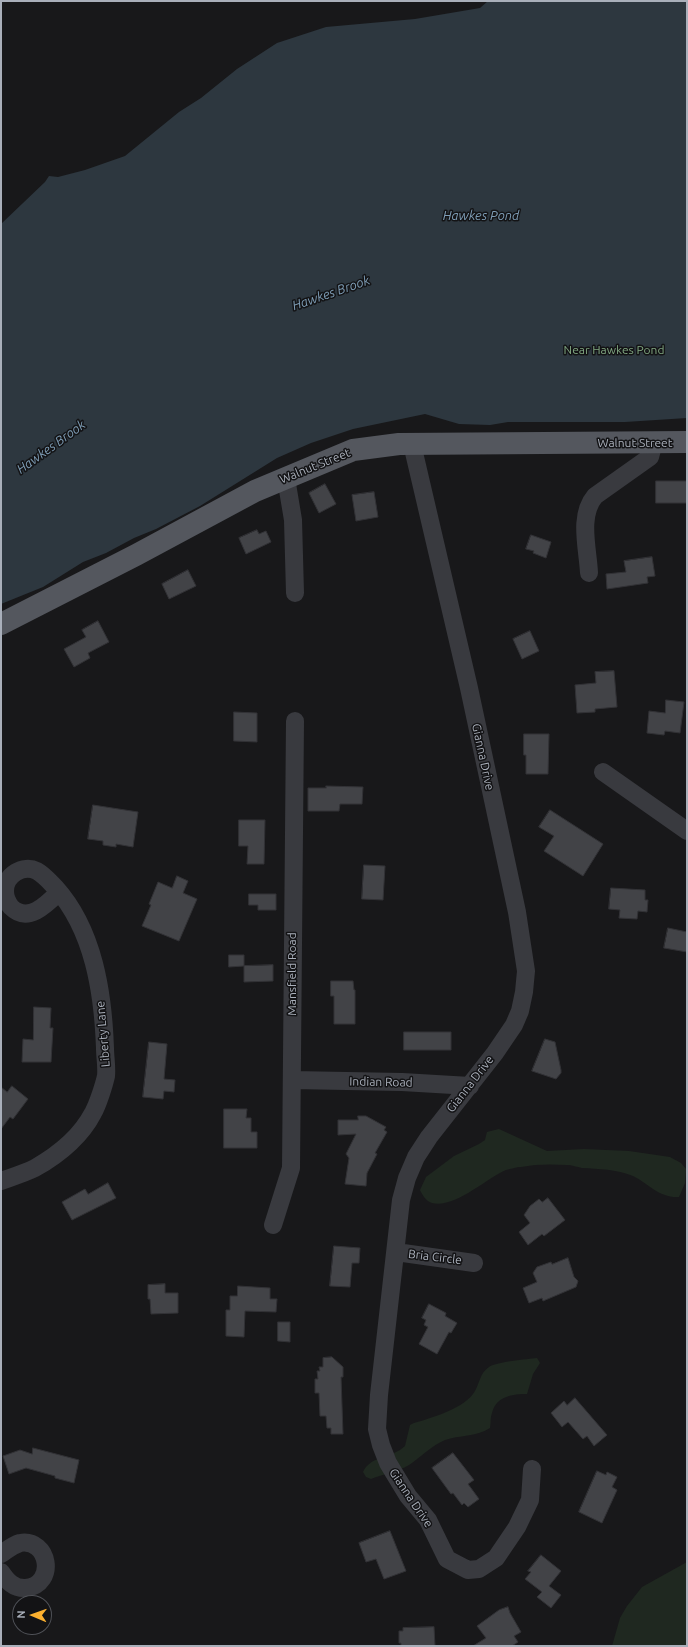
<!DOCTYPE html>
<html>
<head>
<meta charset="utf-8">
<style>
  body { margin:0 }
  #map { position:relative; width:688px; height:1647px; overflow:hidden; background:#18181a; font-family:Ubuntu,sans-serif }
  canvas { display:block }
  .frame { position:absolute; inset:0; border:2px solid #a9afba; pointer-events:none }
  .north { position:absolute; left:12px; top:1595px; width:40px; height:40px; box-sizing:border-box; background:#131315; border:1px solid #4f5157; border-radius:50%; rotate:272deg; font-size:11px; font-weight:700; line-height:16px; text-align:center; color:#a9afba }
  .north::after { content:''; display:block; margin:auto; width:14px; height:18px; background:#fbb02f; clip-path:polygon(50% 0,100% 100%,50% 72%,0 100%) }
</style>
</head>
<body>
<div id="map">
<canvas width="688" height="1647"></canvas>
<div class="frame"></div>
<div class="north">N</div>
</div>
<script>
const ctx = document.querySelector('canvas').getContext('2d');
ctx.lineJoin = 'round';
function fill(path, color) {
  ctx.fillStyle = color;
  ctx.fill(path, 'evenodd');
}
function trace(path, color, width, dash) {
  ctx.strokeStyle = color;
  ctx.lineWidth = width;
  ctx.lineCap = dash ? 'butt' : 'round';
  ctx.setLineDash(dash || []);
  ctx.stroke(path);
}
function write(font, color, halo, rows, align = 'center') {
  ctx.font = font + ' Ubuntu,sans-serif';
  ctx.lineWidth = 3;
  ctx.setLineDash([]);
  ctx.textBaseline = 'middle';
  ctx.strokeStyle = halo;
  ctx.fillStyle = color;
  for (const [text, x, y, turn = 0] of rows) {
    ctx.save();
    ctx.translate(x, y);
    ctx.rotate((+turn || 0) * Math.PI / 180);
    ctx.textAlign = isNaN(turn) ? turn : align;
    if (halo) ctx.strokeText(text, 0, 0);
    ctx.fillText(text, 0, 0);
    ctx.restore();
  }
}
fill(new Path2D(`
  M 499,1129 L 547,1151 L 584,1149 L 629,1151 L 670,1157 L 681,1163 L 686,1169 L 685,1183 L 679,1197 C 659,1198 649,1184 633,1176 C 616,1169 599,1169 582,1168 C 577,1167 572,1165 567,1165 C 552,1164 535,1164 521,1167 C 516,1167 511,1169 506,1170 C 487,1178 454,1209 432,1203 C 426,1201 423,1196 420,1190 L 426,1177 L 454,1156 L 479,1144 L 485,1140 L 487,1132 Z
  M 537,1358 L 540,1363 L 533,1374 L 527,1394 C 513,1394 496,1396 492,1413 C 490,1418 491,1423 490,1428 C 476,1437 459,1435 445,1440 C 431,1446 421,1457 409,1465 C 397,1472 383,1474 371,1479 L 366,1477 L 363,1472 C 371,1455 391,1459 405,1446 L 410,1425 L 414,1423 C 431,1418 466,1408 475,1391 C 480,1382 480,1373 489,1367 C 495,1362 528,1359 537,1358 Z
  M 687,1562 L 687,1646 L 612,1646 L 620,1618 L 627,1606 L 642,1587 Z`), '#1f2820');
fill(new Path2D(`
  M 488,1 L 687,1 L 687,418 L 625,422 L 508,422 L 490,425 L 459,424 L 425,414 L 353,429 L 311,443 L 277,458 L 200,506 L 156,529 L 134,538 L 106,553 L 83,562 L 43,587 L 1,604 L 1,224 L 45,182 L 49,176 L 58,177 L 85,170 L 125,156 L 179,112 L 201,98 L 237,69 L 277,43 L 326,27 L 415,19 L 480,8 Z`), '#2d373f');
const building = new Path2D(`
  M 656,481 L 687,481 L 687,503 L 656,503 Z
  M 325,484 L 336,504 L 319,513 L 309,493 Z
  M 374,492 L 378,517 L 356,521 L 352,495 Z
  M 257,530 L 259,534 L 266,531 L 271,542 L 246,554 L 239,538 Z
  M 531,535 L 551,542 L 546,558 L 533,553 L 534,551 L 526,549 Z
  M 652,557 L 655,576 L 647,577 L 648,583 L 607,589 L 606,574 L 626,572 L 624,561 Z
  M 188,570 L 196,586 L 169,599 L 162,584 Z
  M 98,621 L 109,642 L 88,653 L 90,658 L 74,667 L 64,649 L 86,637 L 82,630 Z
  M 530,631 L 539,651 L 522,659 L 513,639 Z
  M 614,671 L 617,707 L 595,709 L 595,712 L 577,713 L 575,685 L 596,683 L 595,672 Z
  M 666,700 L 684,702 L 680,733 L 665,731 L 664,735 L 647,733 L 649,711 L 665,713 Z
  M 234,712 L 257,713 L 257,742 L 234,741 Z
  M 524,734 L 549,734 L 548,774 L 526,774 L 526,755 L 524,755 Z
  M 326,786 L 363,787 L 362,804 L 340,804 L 339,811 L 308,811 L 308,788 L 326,788 Z
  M 93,805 L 138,812 L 133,847 L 116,844 L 116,847 L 103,845 L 103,841 L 88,839 Z
  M 550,810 L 603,844 L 583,876 L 544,851 L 554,836 L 539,827 Z
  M 239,820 L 265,820 L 264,864 L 247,864 L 248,846 L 239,846 Z
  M 364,865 L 385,866 L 383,900 L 362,899 Z
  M 177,876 L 188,881 L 183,893 L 197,899 L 179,941 L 142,926 L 151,905 L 149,904 L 158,882 L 172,888 Z
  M 611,888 L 645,890 L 645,900 L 648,900 L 647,912 L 638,911 L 637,919 L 619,918 L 620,910 L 609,909 Z
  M 249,894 L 276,894 L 276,910 L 258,910 L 258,905 L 249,905 Z
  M 668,928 L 687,932 L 687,952 L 664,948 Z
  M 229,955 L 244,955 L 244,966 L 229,967 Z
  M 273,965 L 273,981 L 244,982 L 244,966 Z
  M 331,981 L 353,981 L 354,990 L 355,990 L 355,1024 L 334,1024 L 334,996 L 331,996 Z
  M 34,1007 L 51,1008 L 50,1028 L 53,1028 L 51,1062 L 22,1062 L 23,1039 L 33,1040 Z
  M 404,1032 L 451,1032 L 451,1050 L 404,1050 Z
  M 545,1039 L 555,1042 L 561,1070 L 561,1073 L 556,1079 L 532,1071 Z
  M 149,1042 L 167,1044 L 164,1079 L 175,1080 L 174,1092 L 164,1091 L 163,1099 L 143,1097 Z
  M 12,1086 L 28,1099 L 13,1119 L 10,1117 L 1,1129 L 1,1087 L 7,1092 Z
  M 224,1109 L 247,1109 L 246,1118 L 251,1118 L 251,1132 L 257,1132 L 257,1148 L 224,1148 Z
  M 358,1116 L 366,1116 L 386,1127 L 384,1130 L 387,1132 L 375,1153 L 377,1154 L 367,1173 L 366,1186 L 345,1184 L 349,1158 L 346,1154 L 356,1134 L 338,1135 L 338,1120 L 358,1120 Z
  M 108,1183 L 116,1198 L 72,1220 L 62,1202 L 85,1189 L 88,1194 Z
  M 548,1198 L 565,1220 L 544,1236 L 542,1234 L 528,1245 L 519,1232 L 530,1223 L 524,1215 L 530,1206 L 539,1199 L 542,1202 Z
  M 334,1246 L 360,1248 L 359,1263 L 352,1263 L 350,1287 L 330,1286 Z
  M 568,1258 L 574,1277 L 578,1281 L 576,1287 L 543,1301 L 542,1298 L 529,1303 L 523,1288 L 537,1282 L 533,1273 L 537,1267 L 551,1262 L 552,1264 Z
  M 165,1284 L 165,1293 L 178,1293 L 178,1313 L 151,1314 L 150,1299 L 148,1299 L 148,1285 Z
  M 238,1286 L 270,1288 L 270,1299 L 277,1299 L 276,1312 L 245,1311 L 244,1337 L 226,1336 L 226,1310 L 230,1310 L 230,1296 L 237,1296 Z
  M 429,1304 L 446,1313 L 445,1316 L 457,1323 L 451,1333 L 449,1332 L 437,1354 L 419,1344 L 428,1327 L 424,1325 L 426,1320 L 422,1318 Z
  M 278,1322 L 290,1322 L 290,1342 L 278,1341 Z
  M 332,1357 L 343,1367 L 343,1377 L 341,1377 L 343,1434 L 331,1434 L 331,1428 L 327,1428 L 326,1416 L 320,1416 L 319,1393 L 315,1393 L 315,1379 L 318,1379 L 317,1371 L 320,1371 L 319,1367 L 323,1367 L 323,1358 Z
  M 575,1398 L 607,1435 L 594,1446 L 587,1436 L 583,1439 L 568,1422 L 562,1427 L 551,1413 L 564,1401 L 567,1405 Z
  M 33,1448 L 79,1460 L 74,1483 L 55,1478 L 55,1476 L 26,1468 L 9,1474 L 3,1456 L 20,1450 L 32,1454 Z
  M 453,1453 L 474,1480 L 468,1484 L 479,1499 L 468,1507 L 464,1503 L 462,1505 L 453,1493 L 451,1494 L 432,1468 Z
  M 597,1471 L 606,1475 L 607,1472 L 617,1477 L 612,1487 L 617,1490 L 602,1523 L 579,1512 Z
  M 390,1531 L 406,1571 L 384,1579 L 376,1559 L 366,1562 L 359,1543 Z
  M 541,1555 L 561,1571 L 549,1586 L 561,1595 L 551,1608 L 537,1597 L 542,1592 L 525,1579 L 531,1572 L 528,1571 Z
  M 508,1607 L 510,1613 L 521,1632 L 514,1636 L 518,1642 L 512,1646 L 473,1646 L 486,1638 L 477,1626 L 499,1610 Z
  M 434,1627 L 435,1646 L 401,1646 L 401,1643 L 399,1643 L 399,1631 L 403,1631 L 403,1628 Z`);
fill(building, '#424347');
trace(building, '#323236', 1);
trace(new Path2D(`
  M 412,444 L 469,688 L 517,912 L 526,971 L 524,992 L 520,1011 L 514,1025 L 495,1053 L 429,1137 L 416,1157 L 407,1178 L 401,1200 L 379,1395 L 377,1429 L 381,1445 L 388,1463 L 408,1496 L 428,1520 L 447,1559 L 468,1570 L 479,1569 L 496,1558 L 517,1527 L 530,1500 L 532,1469
  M 286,478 L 293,520 L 295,593
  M 589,573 C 588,549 578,516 595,496 L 650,457 L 654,442
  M 603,772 L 687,831
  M 292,1080 L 402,1082 L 470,1086
  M 1,1181 C 12,1177 25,1173 35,1168 C 58,1155 81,1136 93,1113 C 98,1104 104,1085 106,1076 C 107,1067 105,1057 105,1048 C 103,993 94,930 55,887 C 50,882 44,875 37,871 C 23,864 5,875 5,891 C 5,897 7,902 11,907 C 28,924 47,904 59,892
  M 273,1225 L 291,1168 L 295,721
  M 396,1252 L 474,1263
  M 1,1554 C 7,1550 13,1545 20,1543 C 49,1538 57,1584 26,1588 C 14,1589 7,1581 1,1572`), '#393a3f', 18);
trace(new Path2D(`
  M 1,624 L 136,555 L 255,491 L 353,450 L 399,444 L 687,442`), '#54575e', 22);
write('12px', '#80a681', '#131315', [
  ["Near Hawkes Pond",614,350]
]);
write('12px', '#a9afba', '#131315', [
  ["Walnut Street",635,443],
  ["Walnut Street",315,466,-22],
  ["Gianna Drive",483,757,78],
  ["Mansfield Road",292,974,-90],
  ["Liberty Lane",103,1034,-95],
  ["Indian Road",381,1082,1],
  ["Gianna Drive",470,1084,-52],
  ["Bria Circle",435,1257,7],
  ["Gianna Drive",411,1498,56]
]);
write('italic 13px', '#7f9eb7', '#131315', [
  ["Hawkes Pond",481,216],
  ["Hawkes Brook",331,293,-19],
  ["Hawkes Brook",51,447,-36]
]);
</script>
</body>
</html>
